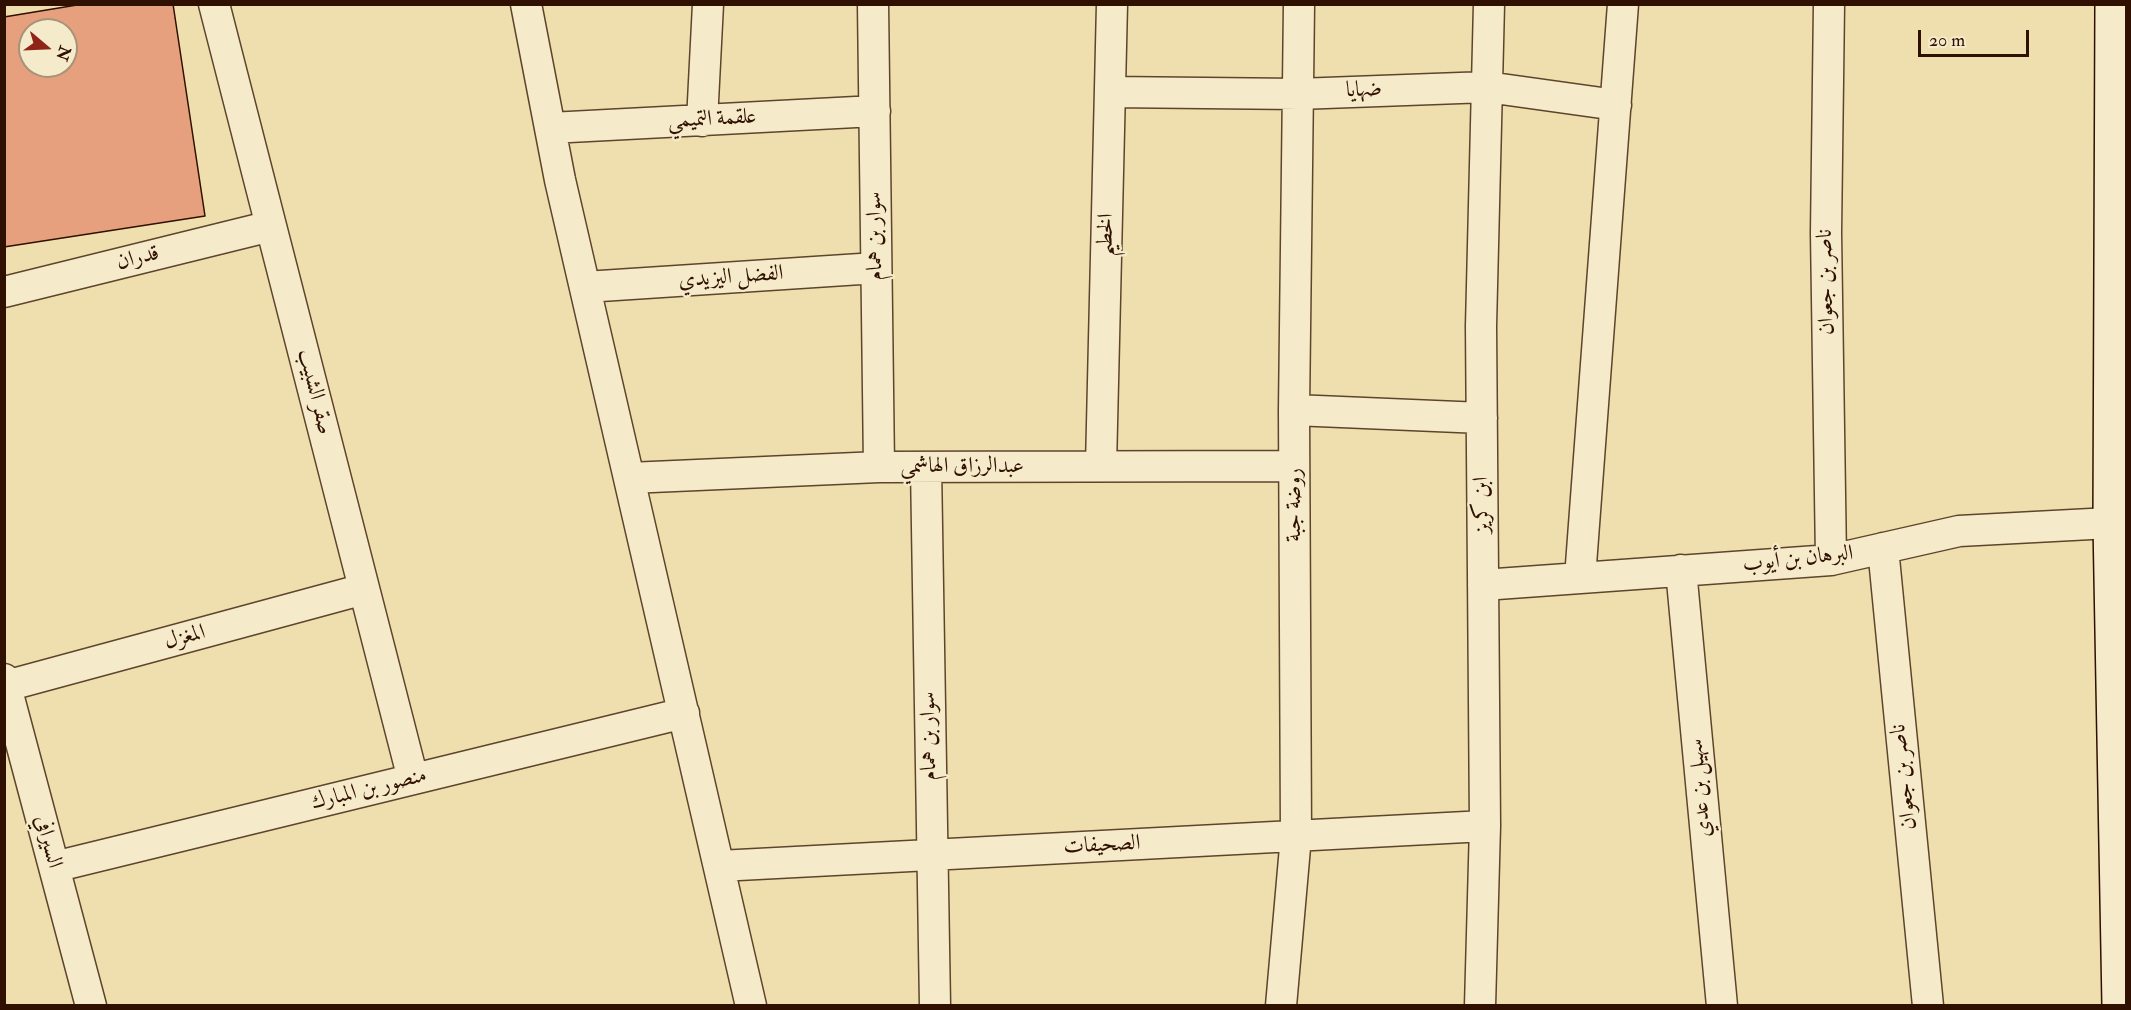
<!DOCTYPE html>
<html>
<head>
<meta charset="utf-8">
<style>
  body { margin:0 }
  #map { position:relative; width:2131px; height:1010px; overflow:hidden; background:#efdfae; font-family:"IM FELL Double Pica",serif }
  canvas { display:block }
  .frame { position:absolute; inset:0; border:6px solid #2f1001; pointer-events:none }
  .north { position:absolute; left:18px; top:18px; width:60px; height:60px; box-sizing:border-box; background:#f5eaca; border:2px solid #a6937a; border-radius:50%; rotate:109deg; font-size:16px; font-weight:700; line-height:24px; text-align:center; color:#2f1001 }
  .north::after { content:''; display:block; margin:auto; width:21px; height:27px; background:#8f2418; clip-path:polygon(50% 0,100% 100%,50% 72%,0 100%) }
  .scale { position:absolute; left:1918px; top:30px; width:111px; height:27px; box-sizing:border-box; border:3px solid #2f1001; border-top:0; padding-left:8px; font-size:18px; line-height:21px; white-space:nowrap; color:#2f1001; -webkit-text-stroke:4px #f5eaca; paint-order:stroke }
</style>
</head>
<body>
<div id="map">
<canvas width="2131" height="1010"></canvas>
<div class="frame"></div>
<div class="north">N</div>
<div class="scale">20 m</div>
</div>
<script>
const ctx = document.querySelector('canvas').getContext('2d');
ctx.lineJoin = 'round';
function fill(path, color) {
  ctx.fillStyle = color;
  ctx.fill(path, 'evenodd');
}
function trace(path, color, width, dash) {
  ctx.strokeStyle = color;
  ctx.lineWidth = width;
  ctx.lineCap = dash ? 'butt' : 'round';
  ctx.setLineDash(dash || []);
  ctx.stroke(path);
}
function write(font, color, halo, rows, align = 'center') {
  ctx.font = font + ' "IM FELL Double Pica",Amiri,serif';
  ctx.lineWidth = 4.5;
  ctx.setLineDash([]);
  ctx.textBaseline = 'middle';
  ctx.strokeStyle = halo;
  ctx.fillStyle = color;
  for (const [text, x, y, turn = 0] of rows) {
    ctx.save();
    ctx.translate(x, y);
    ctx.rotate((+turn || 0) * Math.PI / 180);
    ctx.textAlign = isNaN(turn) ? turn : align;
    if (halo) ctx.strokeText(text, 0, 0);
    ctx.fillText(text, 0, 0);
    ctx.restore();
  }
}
const building = new Path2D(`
  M 83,4 L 173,4 L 205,216 L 4,247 L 4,17 ZM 30,30 L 66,30 L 66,66 L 30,66 Z`);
fill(building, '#e7a07e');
trace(building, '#2f1001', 1.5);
const street = new Path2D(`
  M 214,4 L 413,779
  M 526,4 L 560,180 L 751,1006
  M 873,4 L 879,467
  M 1829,4 L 1826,233 L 1831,560
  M 1110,92 L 1298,94 L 1487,87 L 1616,105
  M 702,121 L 708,4
  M 550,128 L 875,111
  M 585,287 L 876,268
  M 4,292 L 271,226
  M 1294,410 L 1482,418
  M 1101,466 L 1112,4
  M 926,467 L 935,1006
  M 629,478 L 879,467 L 1294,466
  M 1883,548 L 1928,1006
  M 1681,570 L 1722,1006
  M 1580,578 L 1623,4
  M 1483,585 L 1831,560 L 1959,531 L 2110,523
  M 4,679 L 91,1006
  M 6,686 L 364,589
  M 719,866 L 1485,826
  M 54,867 L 684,713
  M 1281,1006 L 1296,836 L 1294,410 L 1299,4
  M 1480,1006 L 1485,826 L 1481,326 L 1489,4`);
const secondary = new Path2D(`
  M 2112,4 L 2110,523 L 2119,1006`);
trace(street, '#5f442c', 33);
trace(secondary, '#2f1001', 36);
trace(street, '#f5eaca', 30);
trace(secondary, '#f5eaca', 33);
write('22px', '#2f1001', '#f5eaca', [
  ["ضهايا",1364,91,-2],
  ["علقمة التميمي",712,120,-3],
  ["الخطيم",1107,235,-89],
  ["سوار بن همام",876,236,-91],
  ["قدران",138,259,-14],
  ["الفضل اليزيدي",731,278,-4],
  ["ناصر بن جعوان",1827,282,-91],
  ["صقر الشبيب",314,392,76],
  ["عبدالرزاق الهاشمي",962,467],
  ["روضة جبة",1295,505,-90],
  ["ابن كريز",1483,505,-91],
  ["البرهان بن أيوب",1798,560,-6],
  ["المغزل",185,638,-15],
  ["سوار بن همام",930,736,-91],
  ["ناصر بن جعوان",1905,777,-96],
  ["سهيل بن عدي",1701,788,-95],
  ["منصور بن المبارك",369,790,-14],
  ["السيرافي",47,842,75],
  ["الصحيفات",1102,846,-3]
]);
</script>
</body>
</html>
